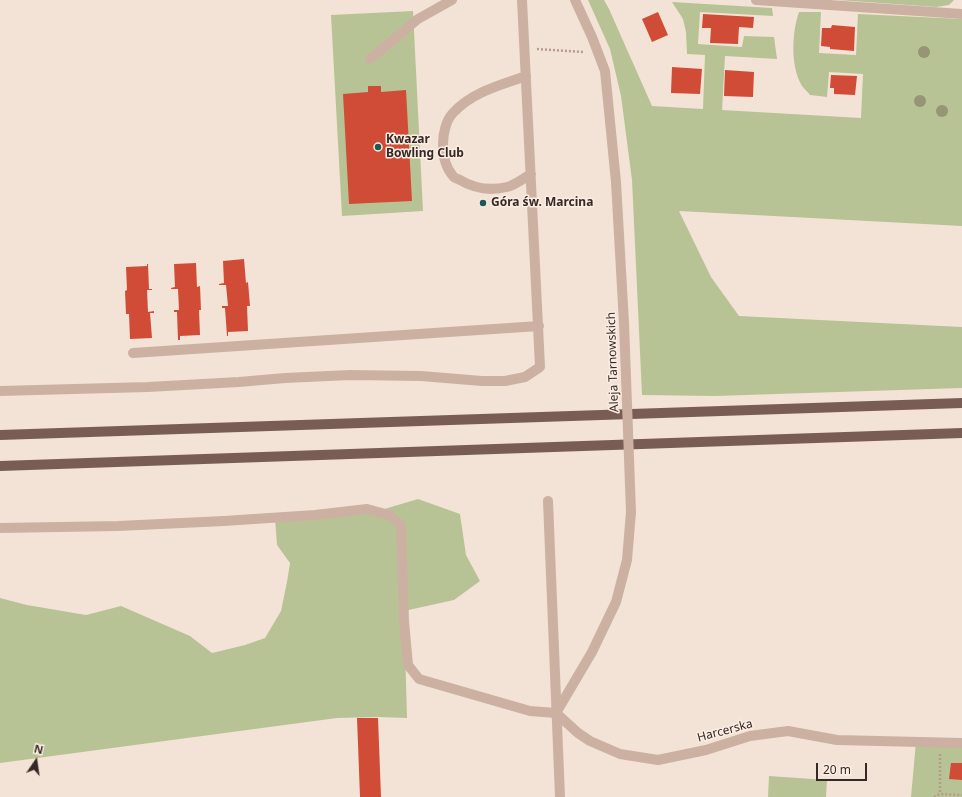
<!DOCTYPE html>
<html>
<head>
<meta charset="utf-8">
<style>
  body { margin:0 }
  #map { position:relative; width:962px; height:797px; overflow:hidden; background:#f3e3d6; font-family:"Noto Sans",sans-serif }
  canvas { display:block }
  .north { position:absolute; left:16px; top:741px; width:40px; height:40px; -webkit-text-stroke:3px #fbede3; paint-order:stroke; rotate:13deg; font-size:11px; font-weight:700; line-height:16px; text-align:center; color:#362925 }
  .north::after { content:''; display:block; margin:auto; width:14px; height:18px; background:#362925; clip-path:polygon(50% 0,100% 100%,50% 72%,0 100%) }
  .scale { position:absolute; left:816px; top:763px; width:51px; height:18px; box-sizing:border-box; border:2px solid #362925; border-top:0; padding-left:5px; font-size:12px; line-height:14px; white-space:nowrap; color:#362925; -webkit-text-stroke:3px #fbede3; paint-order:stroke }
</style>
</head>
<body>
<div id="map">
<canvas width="962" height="797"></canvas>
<div class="north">N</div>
<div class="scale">20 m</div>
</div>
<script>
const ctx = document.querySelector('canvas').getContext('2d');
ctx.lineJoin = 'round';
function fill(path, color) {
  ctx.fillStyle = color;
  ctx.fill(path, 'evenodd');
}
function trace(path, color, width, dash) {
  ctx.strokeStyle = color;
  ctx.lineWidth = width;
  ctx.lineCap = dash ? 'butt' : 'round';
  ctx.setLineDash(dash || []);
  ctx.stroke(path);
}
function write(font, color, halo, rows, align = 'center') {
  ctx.font = font + ' "Noto Sans",sans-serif';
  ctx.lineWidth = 3;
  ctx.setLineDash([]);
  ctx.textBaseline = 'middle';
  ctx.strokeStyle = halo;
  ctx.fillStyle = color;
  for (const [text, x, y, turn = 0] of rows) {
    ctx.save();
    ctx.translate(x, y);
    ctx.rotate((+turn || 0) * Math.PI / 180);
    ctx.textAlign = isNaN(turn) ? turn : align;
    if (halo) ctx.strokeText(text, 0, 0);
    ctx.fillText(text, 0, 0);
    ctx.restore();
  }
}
fill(new Path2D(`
  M 588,0 L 604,0 L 609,9 L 652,106 L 703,109 L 705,55 L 687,54 L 686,32 L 683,19 L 672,2 L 772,8 L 773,16 L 700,12 L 698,44 L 742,47 L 744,36 L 774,37 L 777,59 L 725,56 L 722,110 L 861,118 L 863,74 L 829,72 L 827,97 L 810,95 C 808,92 804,89 802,86 C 790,66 792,32 799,12 L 821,12 L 819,53 L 856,55 L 858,14 L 962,19 L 962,226 L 679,211 L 711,277 L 739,316 L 962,327 L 962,388 L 715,396 L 642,395 L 632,180 L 621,96 L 610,49 Z
  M 838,0 L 954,0 L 949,5 L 936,7 Z
  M 413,11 L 423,211 L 342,216 L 331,15 Z
  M 418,499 L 460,514 L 466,555 L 480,581 L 454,600 L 404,611 L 407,718 L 378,717 L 337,718 L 0,763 L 0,598 L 27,605 L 86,615 L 121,606 L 190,636 L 212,653 L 245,645 L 265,638 L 281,611 L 287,582 L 290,563 L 277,545 L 275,518 L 381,510 Z
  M 916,742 L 962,743 L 962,797 L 911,797 Z
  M 769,776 L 827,780 L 826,797 L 768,797 Z`), '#b8c395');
fill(new Path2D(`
  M 658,12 L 668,35 L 652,42 L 642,19 Z
  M 703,14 L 754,17 L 753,28 L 739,27 L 738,44 L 710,43 L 711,28 L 702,28 Z
  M 832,25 L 855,27 L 854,51 L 830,49 L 830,47 L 821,46 L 822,28 L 831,28 Z
  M 672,67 L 702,69 L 700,94 L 671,93 Z
  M 725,70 L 754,72 L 753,97 L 724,96 Z
  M 831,75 L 857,76 L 855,95 L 834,94 L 834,88 L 830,88 Z
  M 368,86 L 381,86 L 381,92 L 406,90 L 412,201 L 349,204 L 343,94 L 368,92 Z
  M 244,259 L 246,283 L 248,282 L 250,306 L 247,306 L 248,331 L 228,332 L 228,336 L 227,336 L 225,308 L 222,308 L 222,306 L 228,306 L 226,285 L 219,285 L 219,284 L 224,283 L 223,261 Z
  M 196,263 L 197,287 L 200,286 L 201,310 L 199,310 L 200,335 L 180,336 L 180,340 L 178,340 L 177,312 L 174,312 L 174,310 L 179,310 L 178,289 L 171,289 L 171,288 L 175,287 L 174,264 Z
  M 147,264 L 148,264 L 149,289 L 152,289 L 152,290 L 147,290 L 148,312 L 154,311 L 154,313 L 150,313 L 152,338 L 130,339 L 129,314 L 126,314 L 125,291 L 127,290 L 126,267 L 147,266 Z
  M 357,718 L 378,718 L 381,797 L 360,797 Z
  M 951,763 L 962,763 L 962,780 L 949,779 Z`), '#d14c36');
trace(new Path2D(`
  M 537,49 L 584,52
  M 940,754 L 940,794
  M 934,797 L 940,794 L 962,795`), '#b89a8c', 2.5, [2, 2]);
trace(new Path2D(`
  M 575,0 L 592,37 L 605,71 L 616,182 L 624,323
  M 756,0 L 962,14
  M 370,59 L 418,19 L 452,0
  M 526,76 C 501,85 472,92 453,113 C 446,120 443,134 443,144 C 443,155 445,167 453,176 C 454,178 458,179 460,180 C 475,189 490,191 507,187 C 515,185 524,178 531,174
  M 133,353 L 539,326
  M 0,391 L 148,387 L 239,382 L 285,378 L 350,375 L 421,376 L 482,381 L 505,381 L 525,377 L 540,367 L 522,0
  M 548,501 L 560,797
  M 0,528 L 118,526 L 224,521 L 315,515 L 367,509 L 389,515 L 401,525 L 404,621 L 408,665 L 419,679 L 530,711 L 556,713
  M 556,713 L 578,733 L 590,741 L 620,754 L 658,760 L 706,750 L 750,736 L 788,731 L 837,740 L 962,743
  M 556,713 L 592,652 L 616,602 L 627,560 L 631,512`), '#ccb1a2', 10);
trace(new Path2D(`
  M 0,435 L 962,403
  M 0,466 L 962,433`), '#795d54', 10);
trace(new Path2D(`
  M 624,323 L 631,512`), '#ccb1a2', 10);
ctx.fillStyle = '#969575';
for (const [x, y] of [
  [924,52],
  [920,101],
  [942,111]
]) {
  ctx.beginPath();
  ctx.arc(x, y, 6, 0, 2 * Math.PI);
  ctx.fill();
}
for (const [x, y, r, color] of [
  [378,147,4,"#175b58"],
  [483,203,4,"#175b58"]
]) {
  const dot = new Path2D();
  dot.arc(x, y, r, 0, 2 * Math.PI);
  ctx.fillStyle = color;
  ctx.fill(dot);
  trace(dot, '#fbede3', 1.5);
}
write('bold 12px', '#362925', '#fbede3', [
  ["Kwazar",386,140],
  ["Bowling Club",386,154],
  ["Góra św. Marcina",491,203]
], 'left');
write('12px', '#362925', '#fbede3', [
  ["Aleja Tarnowskich",613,362,-92],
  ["Harcerska",725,731,-15]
]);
</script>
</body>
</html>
